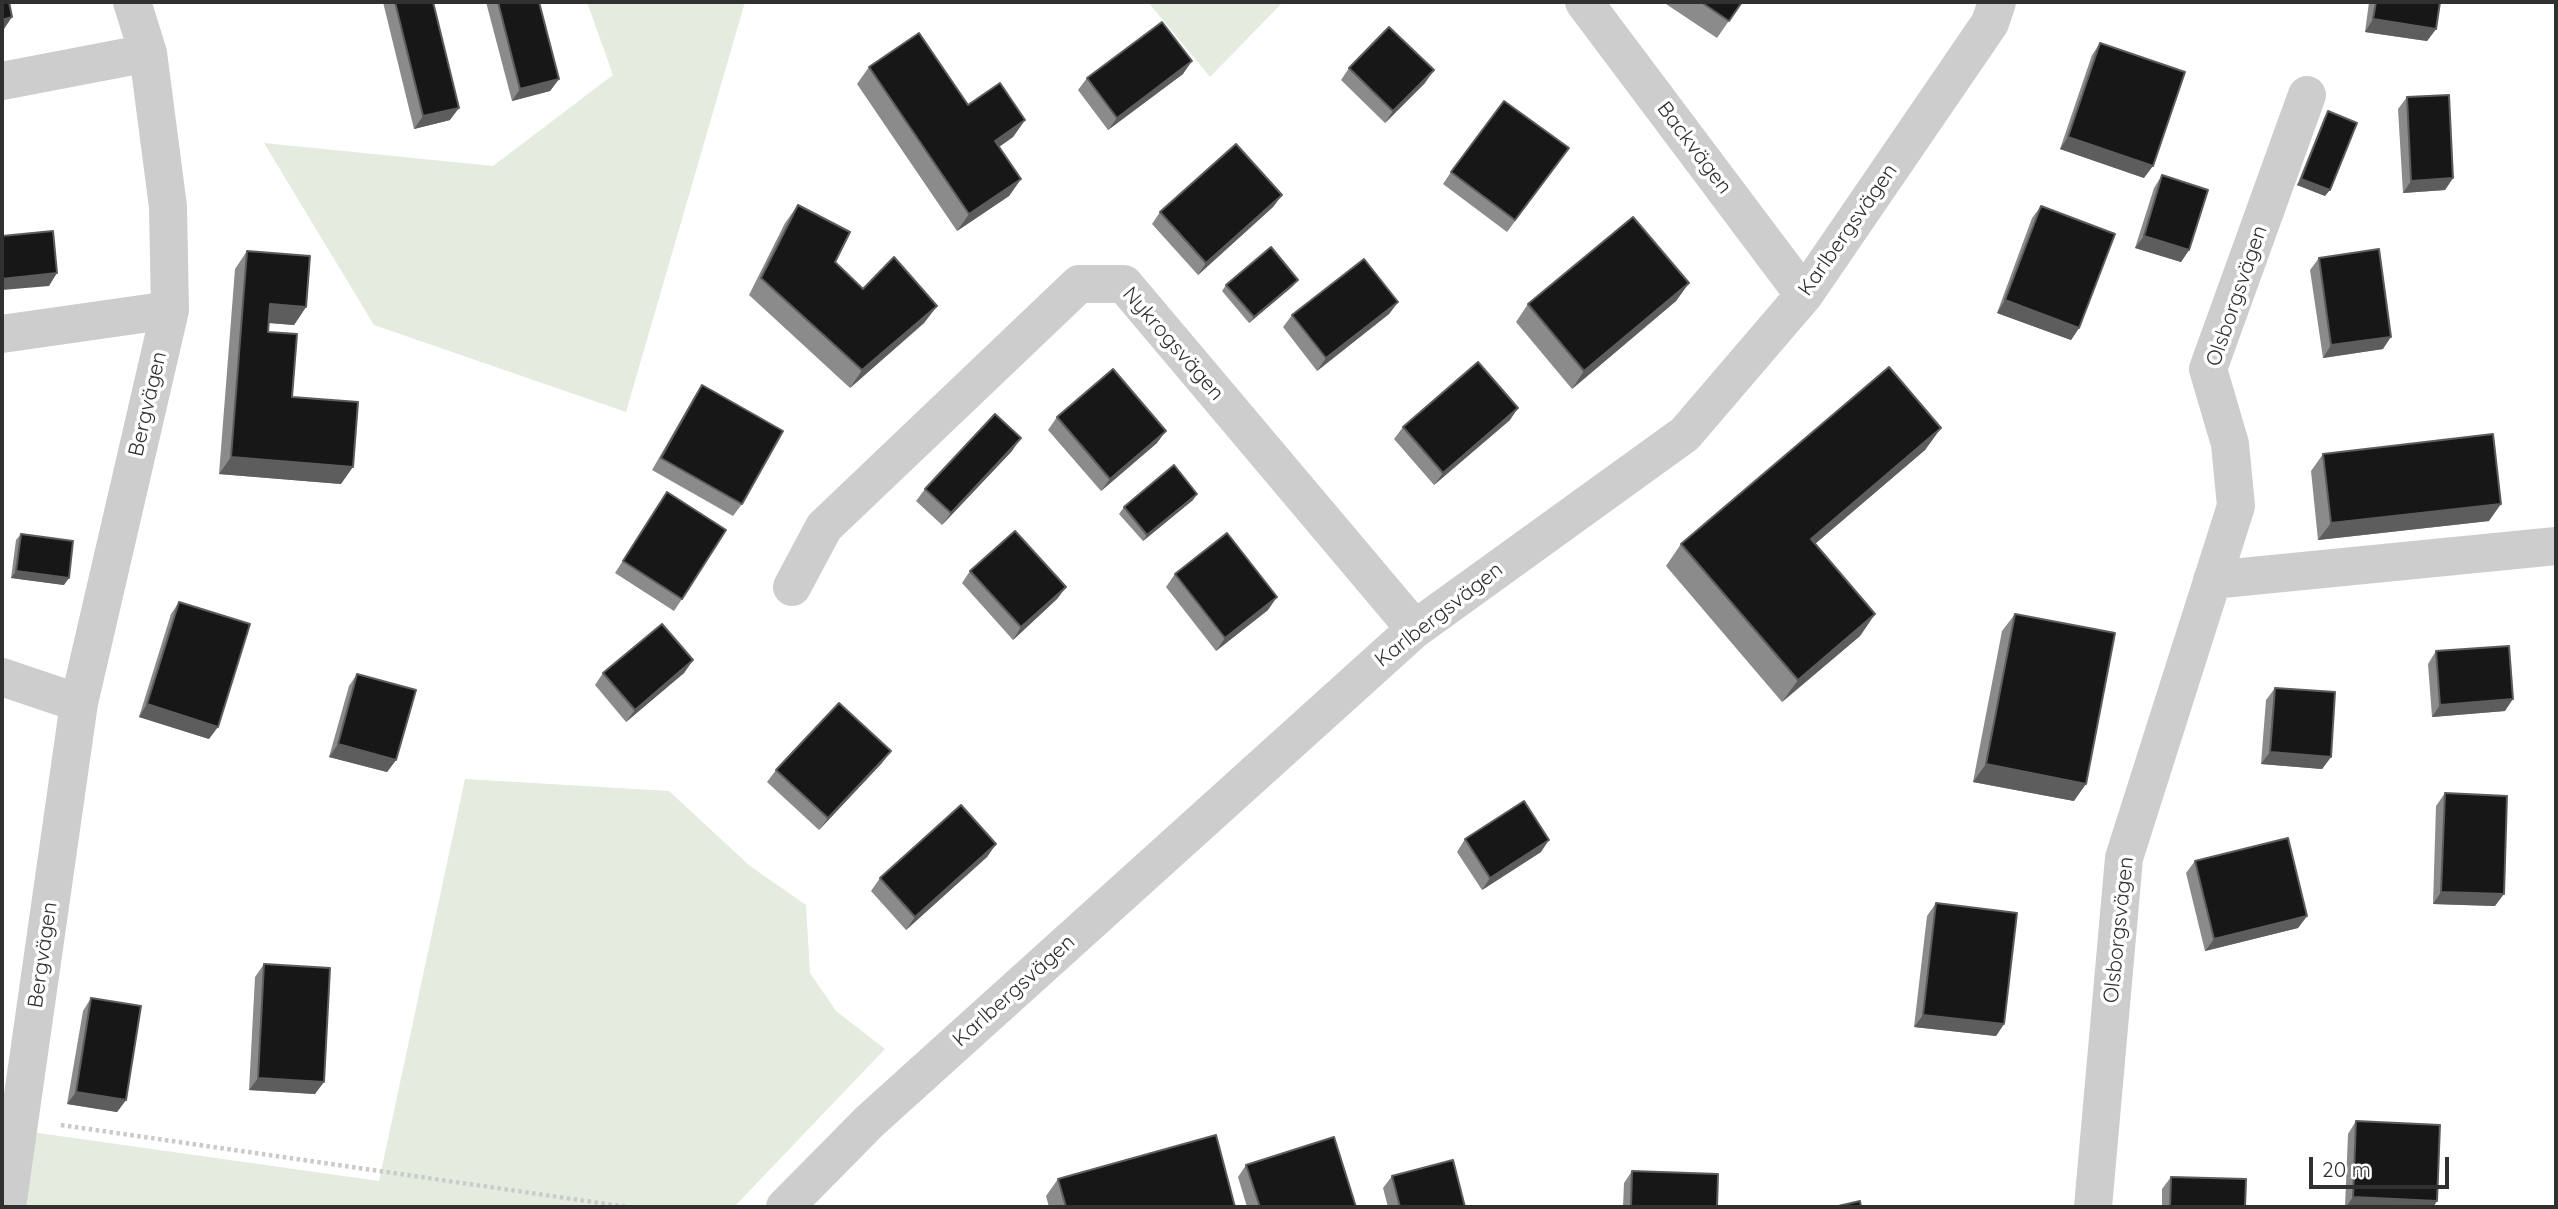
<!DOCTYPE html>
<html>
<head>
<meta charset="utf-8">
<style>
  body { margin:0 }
  #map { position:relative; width:2558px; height:1209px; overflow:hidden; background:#fff; font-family:Quicksand,sans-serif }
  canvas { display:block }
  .frame { position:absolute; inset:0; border:4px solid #303030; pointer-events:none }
  .scale { position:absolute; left:2309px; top:1157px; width:140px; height:32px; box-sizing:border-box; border:4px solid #303030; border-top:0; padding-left:9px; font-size:21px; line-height:24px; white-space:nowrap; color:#303030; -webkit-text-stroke:5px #fff; paint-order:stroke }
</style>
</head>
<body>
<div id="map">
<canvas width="2558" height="1209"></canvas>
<div class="frame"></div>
<div class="scale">20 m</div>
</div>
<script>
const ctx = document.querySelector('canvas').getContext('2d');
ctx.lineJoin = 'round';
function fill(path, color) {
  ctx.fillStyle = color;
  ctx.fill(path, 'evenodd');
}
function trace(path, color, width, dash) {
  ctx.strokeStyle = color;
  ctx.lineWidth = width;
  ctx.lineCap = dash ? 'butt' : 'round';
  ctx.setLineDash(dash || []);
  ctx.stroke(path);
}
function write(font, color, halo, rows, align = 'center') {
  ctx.font = font + ' Quicksand,sans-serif';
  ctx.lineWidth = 7;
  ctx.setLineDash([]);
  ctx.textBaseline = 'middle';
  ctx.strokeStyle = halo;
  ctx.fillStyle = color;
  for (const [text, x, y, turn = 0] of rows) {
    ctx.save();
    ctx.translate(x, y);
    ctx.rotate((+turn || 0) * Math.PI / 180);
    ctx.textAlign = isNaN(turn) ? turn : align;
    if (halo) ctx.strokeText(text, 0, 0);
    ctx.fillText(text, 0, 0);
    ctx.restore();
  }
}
fill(new Path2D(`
  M 587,2 L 745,2 L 626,412 L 374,325 L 264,143 L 493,166 L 613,75 Z
  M 1148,2 L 1283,2 L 1210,77 Z
  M 465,779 L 669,791 L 750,866 L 806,905 L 810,973 L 836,1011 L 885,1049 L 734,1207 L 20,1207 L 31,1132 L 379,1181 Z`), '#e4ebdf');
trace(new Path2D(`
  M 61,1125 L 628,1207`), '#cacaca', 4.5, [3.5, 3.5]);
trace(new Path2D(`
  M 1584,2 L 1804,295
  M 2,81 L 148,53
  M 2,334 L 170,310
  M 2212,580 L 2556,546
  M 792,587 L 824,527 L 1079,284 L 1124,284 L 1415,629
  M 2,677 L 79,703
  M 7,1207 L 79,703 L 170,310 L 168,207 L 148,53 L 132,2
  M 785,1207 L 870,1121 L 1415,629 L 1685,434 L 1804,295 L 1990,23 L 1997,2
  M 2093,1207 L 2124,858 L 2236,506 L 2230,444 L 2208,369 L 2307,95`), '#cdcdcd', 38);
fill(new Path2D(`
  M 383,2 L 433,2 L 450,120 L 414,129 Z
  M 486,2 L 539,2 L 559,79 L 550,91 L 512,101 Z
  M 1663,2 L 1742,2 L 1717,38 Z
  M 2369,2 L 2440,2 L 2436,29 L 2427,41 L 2365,32 Z
  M 2100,43 L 2144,178 L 2060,149 L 2092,55 Z
  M 869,67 L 968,105 L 1025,120 L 1013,137 L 999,147 L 1021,179 L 1009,196 L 957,231 L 857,84 Z
  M 1349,68 L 1425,83 L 1385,123 L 1341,80 Z
  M 1183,74 L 1108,130 L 1078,90 L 1087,78 Z
  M 2407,97 L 2453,178 L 2445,190 L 2403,193 L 2398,109 Z
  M 2328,111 L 2325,196 L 2297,185 L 2324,118 Z
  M 1560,161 L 1507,232 L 1443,184 L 1451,172 Z
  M 2162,175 L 2189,250 L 2181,262 L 2135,248 L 2154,188 Z
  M 1282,195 L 1273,207 L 1198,275 L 1152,224 L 1160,212 Z
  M 798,205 L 835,262 L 863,289 L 937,306 L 924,323 L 850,388 L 749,295 L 785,223 Z
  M 2041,206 L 2079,328 L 2071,340 L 1997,313 L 2032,218 Z
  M 247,251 L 306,307 L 294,325 L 268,323 L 268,332 L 292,397 L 341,484 L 219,474 L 235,269 Z
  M 2319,258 L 2383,349 L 2323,358 L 2310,270 Z
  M 1689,283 L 1676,301 L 1572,389 L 1516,322 L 1528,304 Z
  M 1226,285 L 1293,286 L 1249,323 L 1222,291 Z
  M 1398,302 L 1389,314 L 1317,371 L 1283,327 L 1292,315 Z
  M 702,385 L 742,504 L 733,516 L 652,470 L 694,397 Z
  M 1057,417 L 1157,443 L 1101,491 L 1048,430 Z
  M 1510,420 L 1434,485 L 1394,439 L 1403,427 Z
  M 1941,428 L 1925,450 L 1815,544 L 1875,614 L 1860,636 L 1782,702 L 1666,566 L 1681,544 Z
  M 1012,451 L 942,525 L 916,501 L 925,489 Z
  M 2323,454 L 2489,521 L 2318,540 L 2311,471 Z
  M 667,492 L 682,599 L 674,611 L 615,573 Z
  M 1193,500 L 1143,541 L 1119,514 L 1124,507 Z
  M 21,534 L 64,585 L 11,578 L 16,540 Z
  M 970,571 L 1066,587 L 1057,599 L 1013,640 L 962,583 Z
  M 1175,574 L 1268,610 L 1216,651 L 1166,587 Z
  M 179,602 L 209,739 L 139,717 L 171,614 Z
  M 2015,614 L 2074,801 L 1973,782 L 2002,631 Z
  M 2436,651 L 2505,711 L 2432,717 L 2428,664 Z
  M 693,660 L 684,673 L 626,722 L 595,685 L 603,673 Z
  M 357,674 L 396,760 L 387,772 L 329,757 L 349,686 Z
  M 2275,688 L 2331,757 L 2322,769 L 2261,764 L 2266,700 Z
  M 882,763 L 819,830 L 767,782 L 776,770 Z
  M 2445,793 L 2495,906 L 2433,904 L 2436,806 Z
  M 1465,839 L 1541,852 L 1482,890 L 1457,852 Z
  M 996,844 L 987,857 L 906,930 L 871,891 L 880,878 Z
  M 2195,861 L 2307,916 L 2298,928 L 2205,951 L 2186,873 Z
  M 1936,903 L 2004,1024 L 1996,1036 L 1914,1027 L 1927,916 Z
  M 264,964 L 315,1094 L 249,1090 L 255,977 Z
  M 91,998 L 126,1100 L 117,1112 L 67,1104 L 83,1011 Z
  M 2356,1121 L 2437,1201 L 2433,1207 L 2345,1207 L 2348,1134 Z
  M 1246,1165 L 1356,1207 L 1247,1207 L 1238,1177 Z
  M 1632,1171 L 1717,1207 L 1623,1207 L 1624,1183 Z
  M 1392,1176 L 1465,1207 L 1388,1207 L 1383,1188 Z
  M 2171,1177 L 2245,1207 L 2162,1207 L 2162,1189 Z
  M 1058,1179 L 1235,1207 L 1049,1207 L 1046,1196 Z`), '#8b8b8b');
fill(new Path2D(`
  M 12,17 L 4,29 L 2,30 L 2,20 Z
  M 2373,19 L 2436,29 L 2427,41 L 2365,32 Z
  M 1192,61 L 1183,74 L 1108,130 L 1117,118 Z
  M 1434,70 L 1425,83 L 1385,123 L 1393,111 Z
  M 559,79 L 550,91 L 512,101 L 520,89 Z
  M 459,108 L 450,120 L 414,129 L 423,116 Z
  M 1025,120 L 1013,137 L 983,158 L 995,141 Z
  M 2068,137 L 2153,166 L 2144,178 L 2060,149 Z
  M 2453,178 L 2445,190 L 2403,193 L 2411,181 Z
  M 1021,179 L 1009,196 L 957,231 L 969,214 Z
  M 2301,179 L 2330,190 L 2325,196 L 2297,185 Z
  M 1282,195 L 1273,207 L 1198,275 L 1206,263 Z
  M 2144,236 L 2189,250 L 2181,262 L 2135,248 Z
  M 57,273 L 49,286 L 2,290 L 2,279 Z
  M 1298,280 L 1293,286 L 1249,323 L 1254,317 Z
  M 1689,283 L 1676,301 L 1572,389 L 1584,371 Z
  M 2005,300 L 2079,328 L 2071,340 L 1997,313 Z
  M 1398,302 L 1389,314 L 1317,371 L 1326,358 Z
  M 270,304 L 306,307 L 294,325 L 258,322 Z
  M 937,306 L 924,323 L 850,388 L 862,370 Z
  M 2391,337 L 2383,349 L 2323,358 L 2331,345 Z
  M 1518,408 L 1510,420 L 1434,485 L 1443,473 Z
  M 1941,428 L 1925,450 L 1796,560 L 1811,539 Z
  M 1166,431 L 1157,443 L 1101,491 L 1110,479 Z
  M 1021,438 L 1012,451 L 942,525 L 951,513 Z
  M 231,457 L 353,467 L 341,484 L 219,474 Z
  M 1197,494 L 1193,500 L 1143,541 L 1147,535 Z
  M 2501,504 L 2489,521 L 2318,540 L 2331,523 Z
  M 16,571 L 69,578 L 64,585 L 11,578 Z
  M 1066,587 L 1057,599 L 1013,640 L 1021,627 Z
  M 1277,597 L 1268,610 L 1216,651 L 1225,638 Z
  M 1875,614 L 1860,636 L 1782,702 L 1798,680 Z
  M 693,660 L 684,673 L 626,722 L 635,710 Z
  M 2513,699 L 2505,711 L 2432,717 L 2440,705 Z
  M 147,704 L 218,727 L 209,739 L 139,717 Z
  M 338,744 L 396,760 L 387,772 L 329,757 Z
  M 891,751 L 882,763 L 819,830 L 828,818 Z
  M 2270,752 L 2331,757 L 2322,769 L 2261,764 Z
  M 1986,764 L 2086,784 L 2074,801 L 1973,782 Z
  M 1549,840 L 1541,852 L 1482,890 L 1490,878 Z
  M 996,844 L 987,857 L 906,930 L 915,917 Z
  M 2441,892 L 2504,894 L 2495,906 L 2433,904 Z
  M 2307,916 L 2298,928 L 2205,951 L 2214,939 Z
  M 1923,1015 L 2004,1024 L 1996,1036 L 1914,1027 Z
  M 258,1078 L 324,1082 L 315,1094 L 249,1090 Z
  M 76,1092 L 126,1100 L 117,1112 L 67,1104 Z
  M 2353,1197 L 2437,1201 L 2433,1207 L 2346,1207 Z`), '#5d5d5d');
const building = new Path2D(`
  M 2,2 L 9,2 L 12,17 L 2,20 Z
  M 395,2 L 433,2 L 459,108 L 423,116 Z
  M 498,2 L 539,2 L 559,79 L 520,89 Z
  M 1701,2 L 1742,2 L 1729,21 Z
  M 2376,2 L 2440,2 L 2436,29 L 2373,19 Z
  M 1162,22 L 1192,61 L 1117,118 L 1087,78 Z
  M 1389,27 L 1434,70 L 1393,111 L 1349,68 Z
  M 919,33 L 968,105 L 1000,83 L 1025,120 L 995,141 L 1021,179 L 969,214 L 869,67 Z
  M 2100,43 L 2185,72 L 2153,166 L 2068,137 Z
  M 2449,95 L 2453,178 L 2411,181 L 2407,97 Z
  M 1504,101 L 1569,148 L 1515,220 L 1451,172 Z
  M 2328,111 L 2357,123 L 2330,190 L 2301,179 Z
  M 1236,144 L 1282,195 L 1206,263 L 1160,212 Z
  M 2162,175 L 2208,190 L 2189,250 L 2144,236 Z
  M 798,205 L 850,232 L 835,262 L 863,289 L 894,257 L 937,306 L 862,370 L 761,278 Z
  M 2041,206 L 2115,234 L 2079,328 L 2005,300 Z
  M 1633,217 L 1689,283 L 1584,371 L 1528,304 Z
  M 53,231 L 57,273 L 2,279 L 2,236 Z
  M 1271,247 L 1298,280 L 1254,317 L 1226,285 Z
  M 2379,249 L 2391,337 L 2331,345 L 2319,258 Z
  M 247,251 L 310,256 L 306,307 L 270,304 L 268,332 L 297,334 L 292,397 L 358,402 L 353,467 L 231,457 Z
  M 1364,259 L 1398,302 L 1326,358 L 1292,315 Z
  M 1478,362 L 1518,408 L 1443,473 L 1403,427 Z
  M 1889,367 L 1941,428 L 1811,539 L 1875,614 L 1798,680 L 1681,544 Z
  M 1113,369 L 1166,431 L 1110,479 L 1057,417 Z
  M 702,385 L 783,431 L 742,504 L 661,458 Z
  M 995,414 L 1021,438 L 951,513 L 925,489 Z
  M 2493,434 L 2501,504 L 2331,523 L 2323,454 Z
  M 1174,465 L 1197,494 L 1147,535 L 1124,507 Z
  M 667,492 L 726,530 L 682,599 L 623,561 Z
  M 1015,531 L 1066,587 L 1021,627 L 970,571 Z
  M 1227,533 L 1277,597 L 1225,638 L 1175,574 Z
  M 21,534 L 73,541 L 69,578 L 16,571 Z
  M 179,602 L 250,624 L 218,727 L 147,704 Z
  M 2015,614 L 2115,633 L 2086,784 L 1986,764 Z
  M 662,624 L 693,660 L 635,710 L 603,673 Z
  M 2509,646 L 2513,699 L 2440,705 L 2436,651 Z
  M 357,674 L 416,690 L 396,760 L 338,744 Z
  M 2275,688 L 2335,692 L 2331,757 L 2270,752 Z
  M 839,703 L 891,751 L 828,818 L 776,770 Z
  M 2445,793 L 2507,796 L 2504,894 L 2441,892 Z
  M 1524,801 L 1549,840 L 1490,878 L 1465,839 Z
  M 961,805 L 996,844 L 915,917 L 880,878 Z
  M 2288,838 L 2307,916 L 2214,939 L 2195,861 Z
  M 1936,903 L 2017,913 L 2004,1024 L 1923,1015 Z
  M 264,964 L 330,968 L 324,1082 L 258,1078 Z
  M 91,998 L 141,1006 L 126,1100 L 76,1092 Z
  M 2356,1121 L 2440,1125 L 2437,1201 L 2353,1197 Z
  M 1216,1135 L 1235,1207 L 1066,1207 L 1058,1179 Z
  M 1334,1137 L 1356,1207 L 1260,1207 L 1246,1165 Z
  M 1453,1160 L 1465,1207 L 1400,1207 L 1392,1176 Z
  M 1632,1171 L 1718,1174 L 1717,1207 L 1631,1207 Z
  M 2171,1177 L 2246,1179 L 2245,1207 L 2170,1207 Z
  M 1860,1201 L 1861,1207 L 1834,1207 Z`);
fill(building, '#171717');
trace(building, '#5d5d5d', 2);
write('21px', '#303030', '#fff', [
  ["Backvägen",1694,148,53],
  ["Karlbergsvägen",1848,230,-55],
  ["Olsborgsvägen",2237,296,-71],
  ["Nykrogsvägen",1173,344,49],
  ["Bergvägen",148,404,-77],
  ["Karlbergsvägen",1439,615,-38],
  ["Olsborgsvägen",2119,930,-84],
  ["Bergvägen",43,955,-82],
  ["Karlbergsvägen",1014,991,-42]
]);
</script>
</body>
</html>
